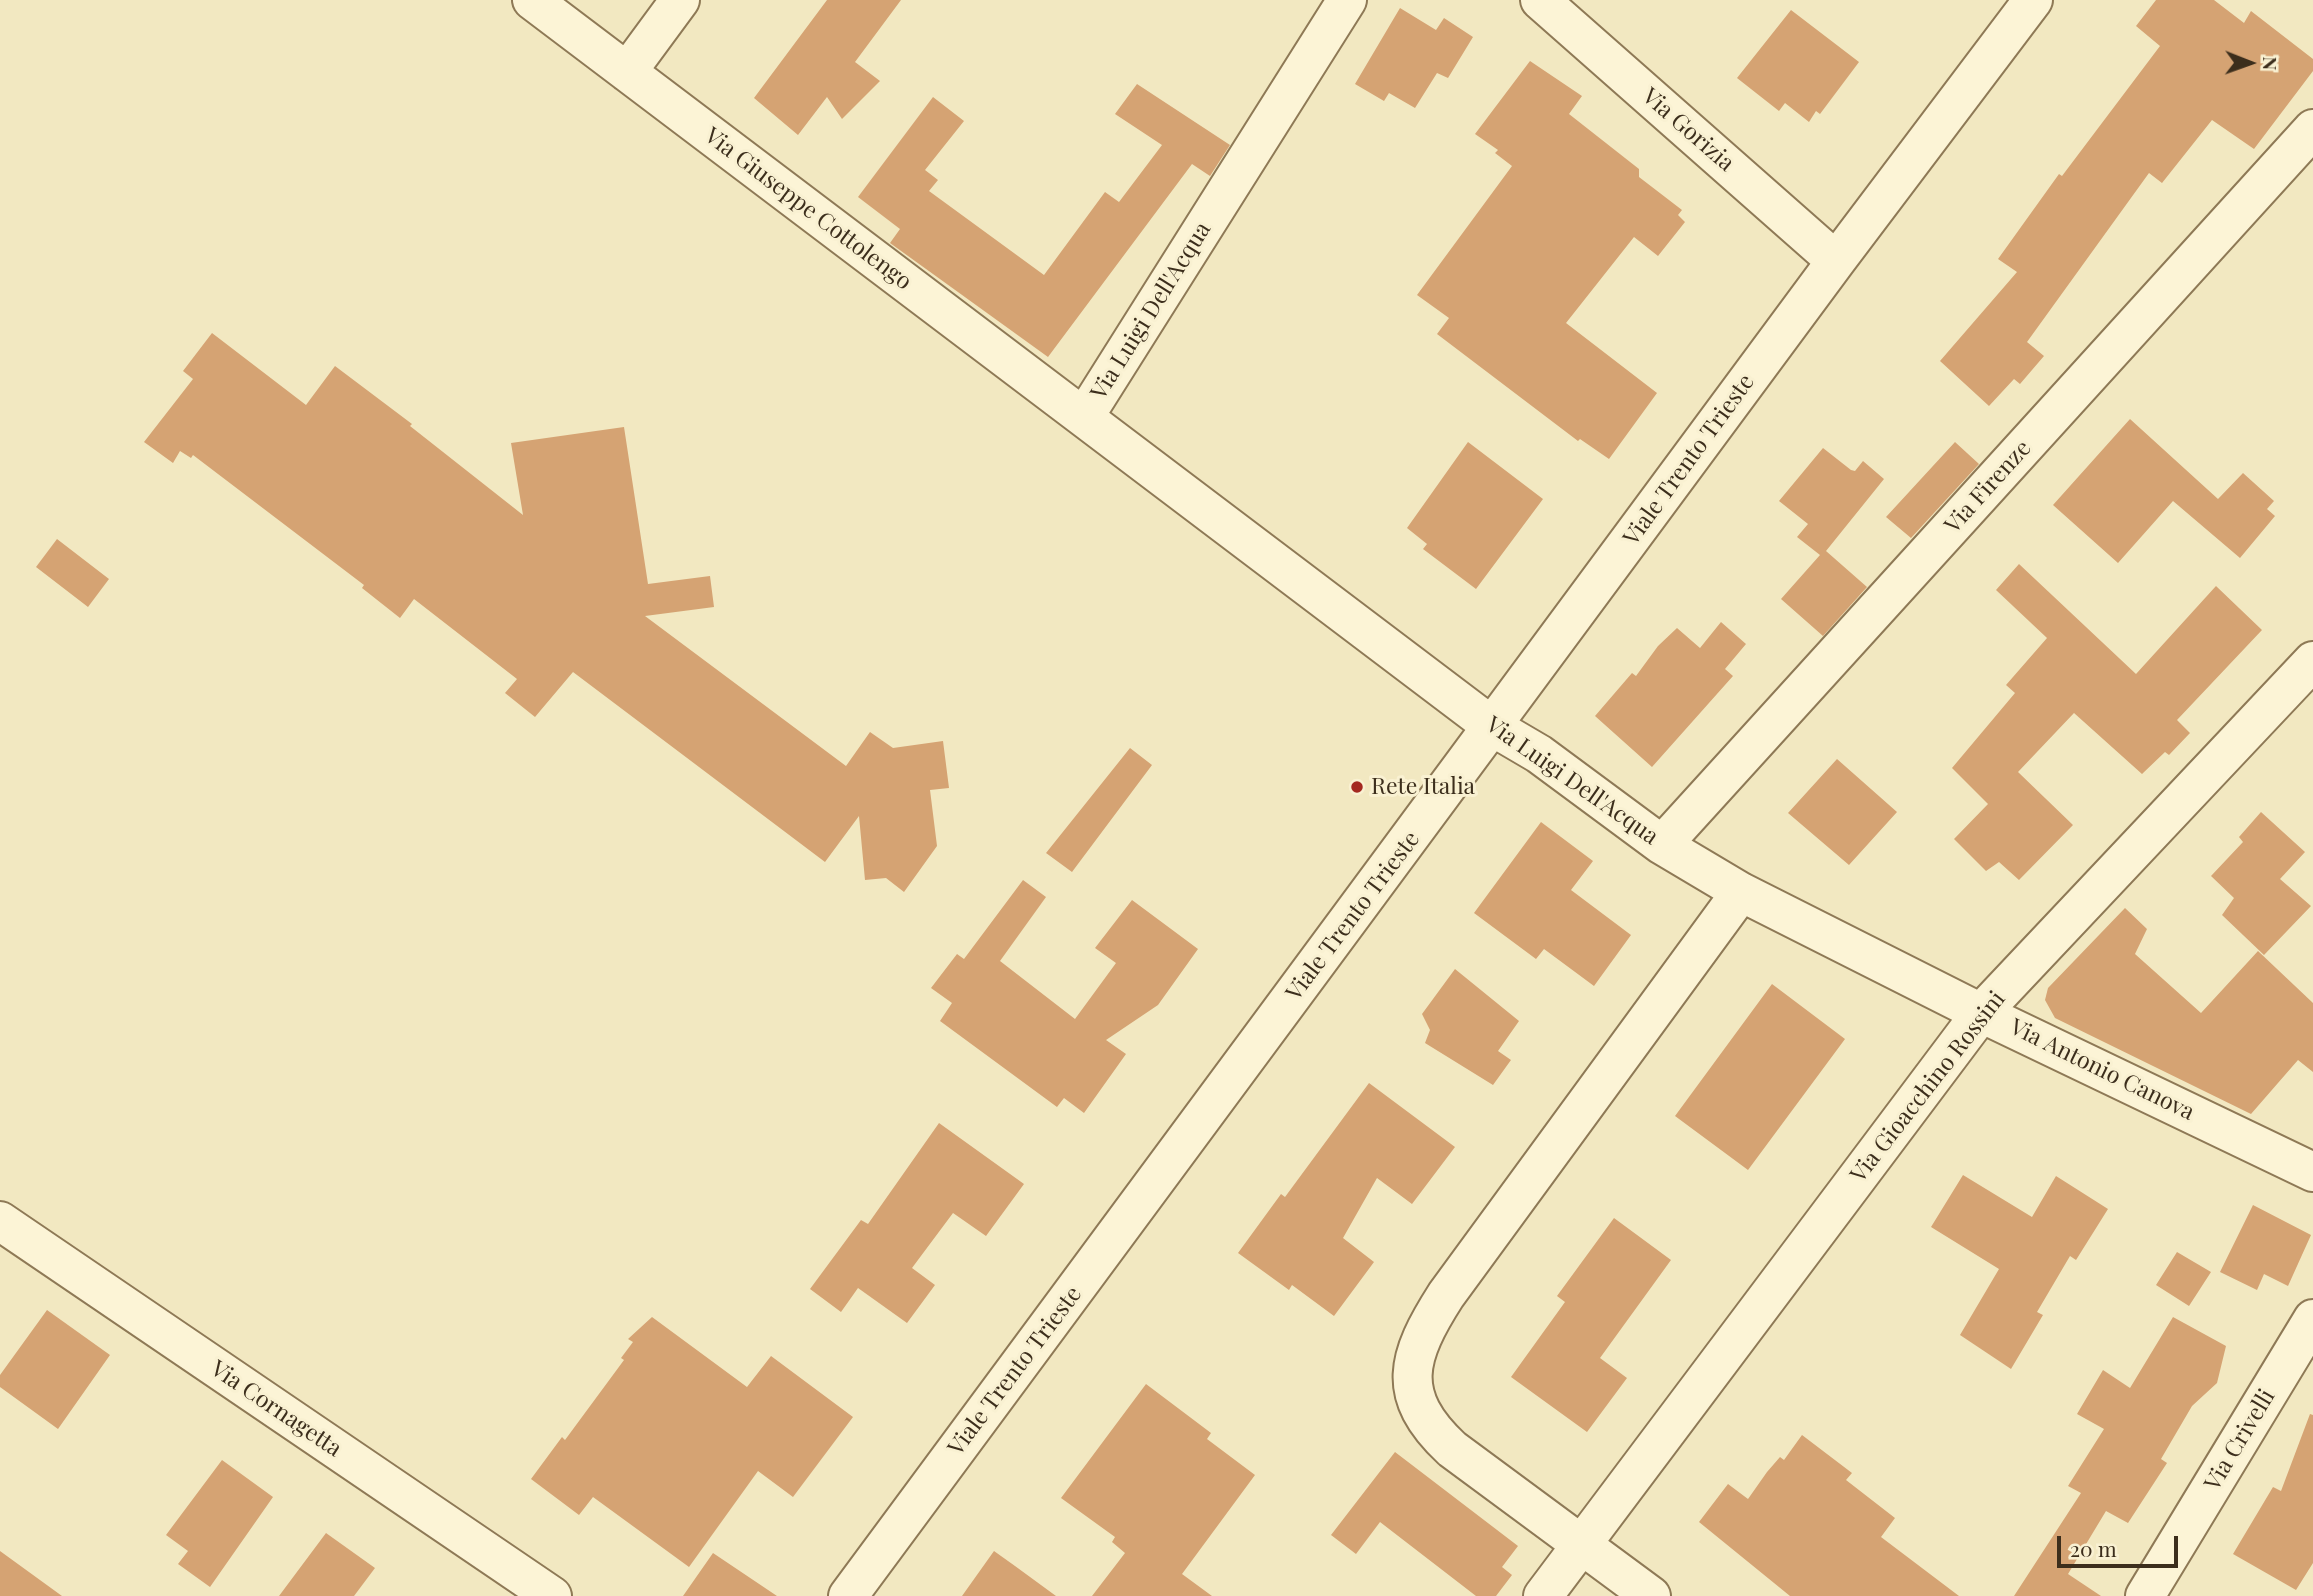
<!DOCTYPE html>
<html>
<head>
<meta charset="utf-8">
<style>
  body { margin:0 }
  #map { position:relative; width:2313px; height:1596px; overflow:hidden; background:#f2e8c1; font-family:"Playfair Display",serif }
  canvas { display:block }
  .north { position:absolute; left:2215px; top:28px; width:70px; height:70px; -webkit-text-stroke:5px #f9f1d2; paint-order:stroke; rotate:91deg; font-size:19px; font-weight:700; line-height:28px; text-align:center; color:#3c2e1c }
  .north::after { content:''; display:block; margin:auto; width:24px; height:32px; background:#3c2e1c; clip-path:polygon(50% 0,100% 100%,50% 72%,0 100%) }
  .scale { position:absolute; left:2057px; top:1536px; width:121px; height:32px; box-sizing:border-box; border:4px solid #3c2e1c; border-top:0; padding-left:9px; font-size:21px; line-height:24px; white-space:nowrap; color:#3c2e1c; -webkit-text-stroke:5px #f9f1d2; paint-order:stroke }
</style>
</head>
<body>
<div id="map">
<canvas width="2313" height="1596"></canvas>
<div class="north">N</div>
<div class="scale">20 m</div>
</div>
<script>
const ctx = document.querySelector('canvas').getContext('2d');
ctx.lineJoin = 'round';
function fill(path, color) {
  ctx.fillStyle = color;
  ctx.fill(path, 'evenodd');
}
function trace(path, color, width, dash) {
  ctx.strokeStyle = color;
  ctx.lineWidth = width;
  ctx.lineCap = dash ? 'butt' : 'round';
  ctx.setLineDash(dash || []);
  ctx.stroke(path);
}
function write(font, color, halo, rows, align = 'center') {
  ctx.font = font + ' "Playfair Display",serif';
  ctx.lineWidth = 6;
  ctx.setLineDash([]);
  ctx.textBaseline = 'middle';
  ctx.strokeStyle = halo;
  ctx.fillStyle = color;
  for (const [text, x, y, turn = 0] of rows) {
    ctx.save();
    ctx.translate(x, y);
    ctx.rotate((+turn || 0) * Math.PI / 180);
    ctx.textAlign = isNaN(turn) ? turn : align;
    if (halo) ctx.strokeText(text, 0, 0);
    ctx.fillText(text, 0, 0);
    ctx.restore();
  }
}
fill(new Path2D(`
  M 827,0 L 901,0 L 855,62 L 880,81 L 842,119 L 827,97 L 798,135 L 754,98 Z
  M 2156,0 L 2214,0 L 2244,23 L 2251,11 L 2313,59 L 2313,71 L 2254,149 L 2212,120 L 2162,183 L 2149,173 L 2027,342 L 2044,356 L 2020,384 L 2014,379 L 1989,406 L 1940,361 L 2017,272 L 1998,259 L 2059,174 L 2062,176 L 2160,46 L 2136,26 Z
  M 1400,8 L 1436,30 L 1444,18 L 1473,37 L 1448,78 L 1437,73 L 1415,108 L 1389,93 L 1384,101 L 1355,84 Z
  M 1791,10 L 1859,62 L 1820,114 L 1816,111 L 1809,122 L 1785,103 L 1779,111 L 1737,78 Z
  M 1530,61 L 1582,96 L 1569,114 L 1639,169 L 1639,177 L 1682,210 L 1678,215 L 1685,222 L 1658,256 L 1634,237 L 1566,323 L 1657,393 L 1609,459 L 1580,439 L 1578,441 L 1437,334 L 1449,318 L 1417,295 L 1512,166 L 1495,153 L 1498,150 L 1475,134 Z
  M 1137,84 L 1230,145 L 1210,176 L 1192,164 L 1048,357 L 890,243 L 900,229 L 858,197 L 933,97 L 964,121 L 925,170 L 938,180 L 929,191 L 1044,275 L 1105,192 L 1119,202 L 1162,145 L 1115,114 Z
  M 212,333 L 306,405 L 335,366 L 412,424 L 410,426 L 523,515 L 511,443 L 624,427 L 648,584 L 710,576 L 714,607 L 645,616 L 846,766 L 870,732 L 893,748 L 943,741 L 949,788 L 930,790 L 937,846 L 904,892 L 886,878 L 865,880 L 859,816 L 825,862 L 573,672 L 535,717 L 505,693 L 517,679 L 414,599 L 400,618 L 362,588 L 364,585 L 193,455 L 191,458 L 180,451 L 173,463 L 144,442 L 193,379 L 183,371 Z
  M 2130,419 L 2218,499 L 2243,473 L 2274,501 L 2267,509 L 2275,516 L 2240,558 L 2173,501 L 2118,563 L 2053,505 Z
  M 1468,442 L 1543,499 L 1476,589 L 1423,549 L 1427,544 L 1407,528 Z
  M 1955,442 L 1979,464 L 1911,538 L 1886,517 Z
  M 1823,448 L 1851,470 L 1855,471 L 1863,461 L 1884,479 L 1826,551 L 1867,587 L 1823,636 L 1781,599 L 1820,555 L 1797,537 L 1808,524 L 1779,501 Z
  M 57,539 L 109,579 L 88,607 L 36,567 Z
  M 2019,564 L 2136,674 L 2216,586 L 2262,630 L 2177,720 L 2190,733 L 2169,755 L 2165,752 L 2142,774 L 2074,713 L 2018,772 L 2073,825 L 2019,880 L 1999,862 L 1986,871 L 1954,839 L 1988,804 L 1952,768 L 2015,693 L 2006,685 L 2047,638 L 1996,590 Z
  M 1721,622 L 1746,644 L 1725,669 L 1733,676 L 1652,767 L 1595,716 L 1632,673 L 1636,676 L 1658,646 L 1677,628 L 1700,648 Z
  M 1130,748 L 1152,765 L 1072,872 L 1046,853 Z
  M 1837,759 L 1897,812 L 1849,865 L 1788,813 Z
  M 2261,812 L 2305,852 L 2280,879 L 2311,906 L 2264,955 L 2222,915 L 2234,898 L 2211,876 L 2243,842 L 2239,837 Z
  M 1541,822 L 1593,861 L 1571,890 L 1631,935 L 1594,986 L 1544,949 L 1536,959 L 1474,913 Z
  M 1023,880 L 1046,897 L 1000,961 L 1075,1019 L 1116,963 L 1095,948 L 1132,900 L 1198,949 L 1158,1005 L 1106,1040 L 1126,1054 L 1084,1113 L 1064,1098 L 1057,1107 L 940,1021 L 952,1003 L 931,988 L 957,954 L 964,959 Z
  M 2125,908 L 2147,929 L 2135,954 L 2201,1013 L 2258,951 L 2313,1003 L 2313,1072 L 2298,1060 L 2251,1114 L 2055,1018 L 2045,1000 L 2048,988 Z
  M 1455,969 L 1519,1021 L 1498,1051 L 1511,1060 L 1493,1085 L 1425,1043 L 1430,1030 L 1422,1014 Z
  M 1772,984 L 1845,1039 L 1748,1170 L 1675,1116 Z
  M 1369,1083 L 1455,1147 L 1412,1204 L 1377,1178 L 1343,1238 L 1374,1262 L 1334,1316 L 1292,1285 L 1289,1290 L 1238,1253 L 1281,1194 L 1285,1197 Z
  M 939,1123 L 1024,1184 L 986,1236 L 953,1213 L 912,1268 L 935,1285 L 907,1323 L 858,1288 L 841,1312 L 810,1289 L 861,1220 L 868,1224 Z
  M 1963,1175 L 2032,1217 L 2056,1176 L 2108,1209 L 2076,1260 L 2070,1256 L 2037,1312 L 2043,1315 L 2011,1369 L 1960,1335 L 1999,1269 L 1931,1227 Z
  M 2253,1205 L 2311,1235 L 2288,1286 L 2264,1274 L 2257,1290 L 2220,1272 Z
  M 1614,1218 L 1671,1260 L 1600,1358 L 1627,1378 L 1587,1432 L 1511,1377 L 1565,1302 L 1557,1296 Z
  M 2177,1252 L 2211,1272 L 2189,1306 L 2156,1285 Z
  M 47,1310 L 110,1355 L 58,1429 L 0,1387 L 0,1375 Z
  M 652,1317 L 747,1387 L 771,1356 L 853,1417 L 793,1497 L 758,1471 L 689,1567 L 593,1497 L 579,1515 L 531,1479 L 562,1437 L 565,1440 L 624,1360 L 621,1358 L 633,1342 L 628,1339 Z
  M 2173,1317 L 2226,1346 L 2217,1383 L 2192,1406 L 2161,1459 L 2167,1463 L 2128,1523 L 2106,1511 L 2068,1574 L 2101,1596 L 2014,1596 L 2081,1493 L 2068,1486 L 2104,1429 L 2077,1414 L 2103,1370 L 2130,1388 Z
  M 1146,1384 L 1211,1433 L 1207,1439 L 1255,1475 L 1182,1574 L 1212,1596 L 1092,1596 L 1125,1553 L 1112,1542 L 1115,1537 L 1061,1498 Z
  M 2310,1414 L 2313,1415 L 2313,1563 L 2296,1590 L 2233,1554 L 2273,1487 L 2281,1491 Z
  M 1802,1435 L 1852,1473 L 1846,1480 L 1895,1518 L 1881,1537 L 1959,1596 L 1790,1596 L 1699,1522 L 1728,1484 L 1748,1499 L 1767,1472 L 1780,1457 L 1784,1460 Z
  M 1395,1452 L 1518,1546 L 1502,1567 L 1512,1575 L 1496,1596 L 1476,1596 L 1380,1522 L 1356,1554 L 1331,1535 Z
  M 222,1460 L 273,1497 L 210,1587 L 178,1564 L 188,1551 L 166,1535 Z
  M 326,1533 L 375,1568 L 354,1596 L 279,1596 Z
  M 0,1551 L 62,1596 L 0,1596 Z
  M 994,1551 L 1015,1566 L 1056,1596 L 962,1596 Z
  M 713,1553 L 777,1596 L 683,1596 Z`), '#d5a373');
const minor = new Path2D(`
  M 532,0 L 1493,727 L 1539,754 L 1662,845 L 1741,892 L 1981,1013 L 2313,1172
  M 1540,0 L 1836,261
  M 627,72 L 680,0
  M 1084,417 L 1347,0
  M 1662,845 L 2313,129
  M 0,1221 L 552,1596
  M 848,1596 L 1836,261 L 2033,0
  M 1543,1596 L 1981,1013 L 2313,661
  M 1651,1596 L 1452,1449 C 1394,1395 1407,1356 1446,1295 L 1741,892
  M 2145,1596 L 2313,1319`);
trace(minor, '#8e7956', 42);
trace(minor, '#fcf4d6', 38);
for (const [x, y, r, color] of [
  [1357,787,7,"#a42920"]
]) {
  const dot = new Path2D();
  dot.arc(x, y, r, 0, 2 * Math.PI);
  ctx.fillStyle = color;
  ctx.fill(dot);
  trace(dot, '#f9f1d2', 2.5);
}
write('23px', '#3c2e1c', '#f9f1d2', [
  ["Via Gorizia",1688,130,41],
  ["Via Giuseppe Cottolengo",808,209,37],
  ["Via Luigi Dell'Acqua",1151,311,-58],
  ["Viale Trento Trieste",1689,460,-54],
  ["Via Firenze",1988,487,-48],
  ["Via Luigi Dell'Acqua",1572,781,35],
  ["Viale Trento Trieste",1353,916,-53],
  ["Via Antonio Canova",2102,1070,26],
  ["Via Gioacchino Rossini",1928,1087,-52],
  ["Viale Trento Trieste",1015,1371,-53],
  ["Via Cornagetta",276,1409,34],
  ["Via Crivelli",2240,1440,-59]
]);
write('23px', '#3c2e1c', '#f9f1d2', [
  ["Rete Italia",1371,787]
], 'left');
</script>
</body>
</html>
